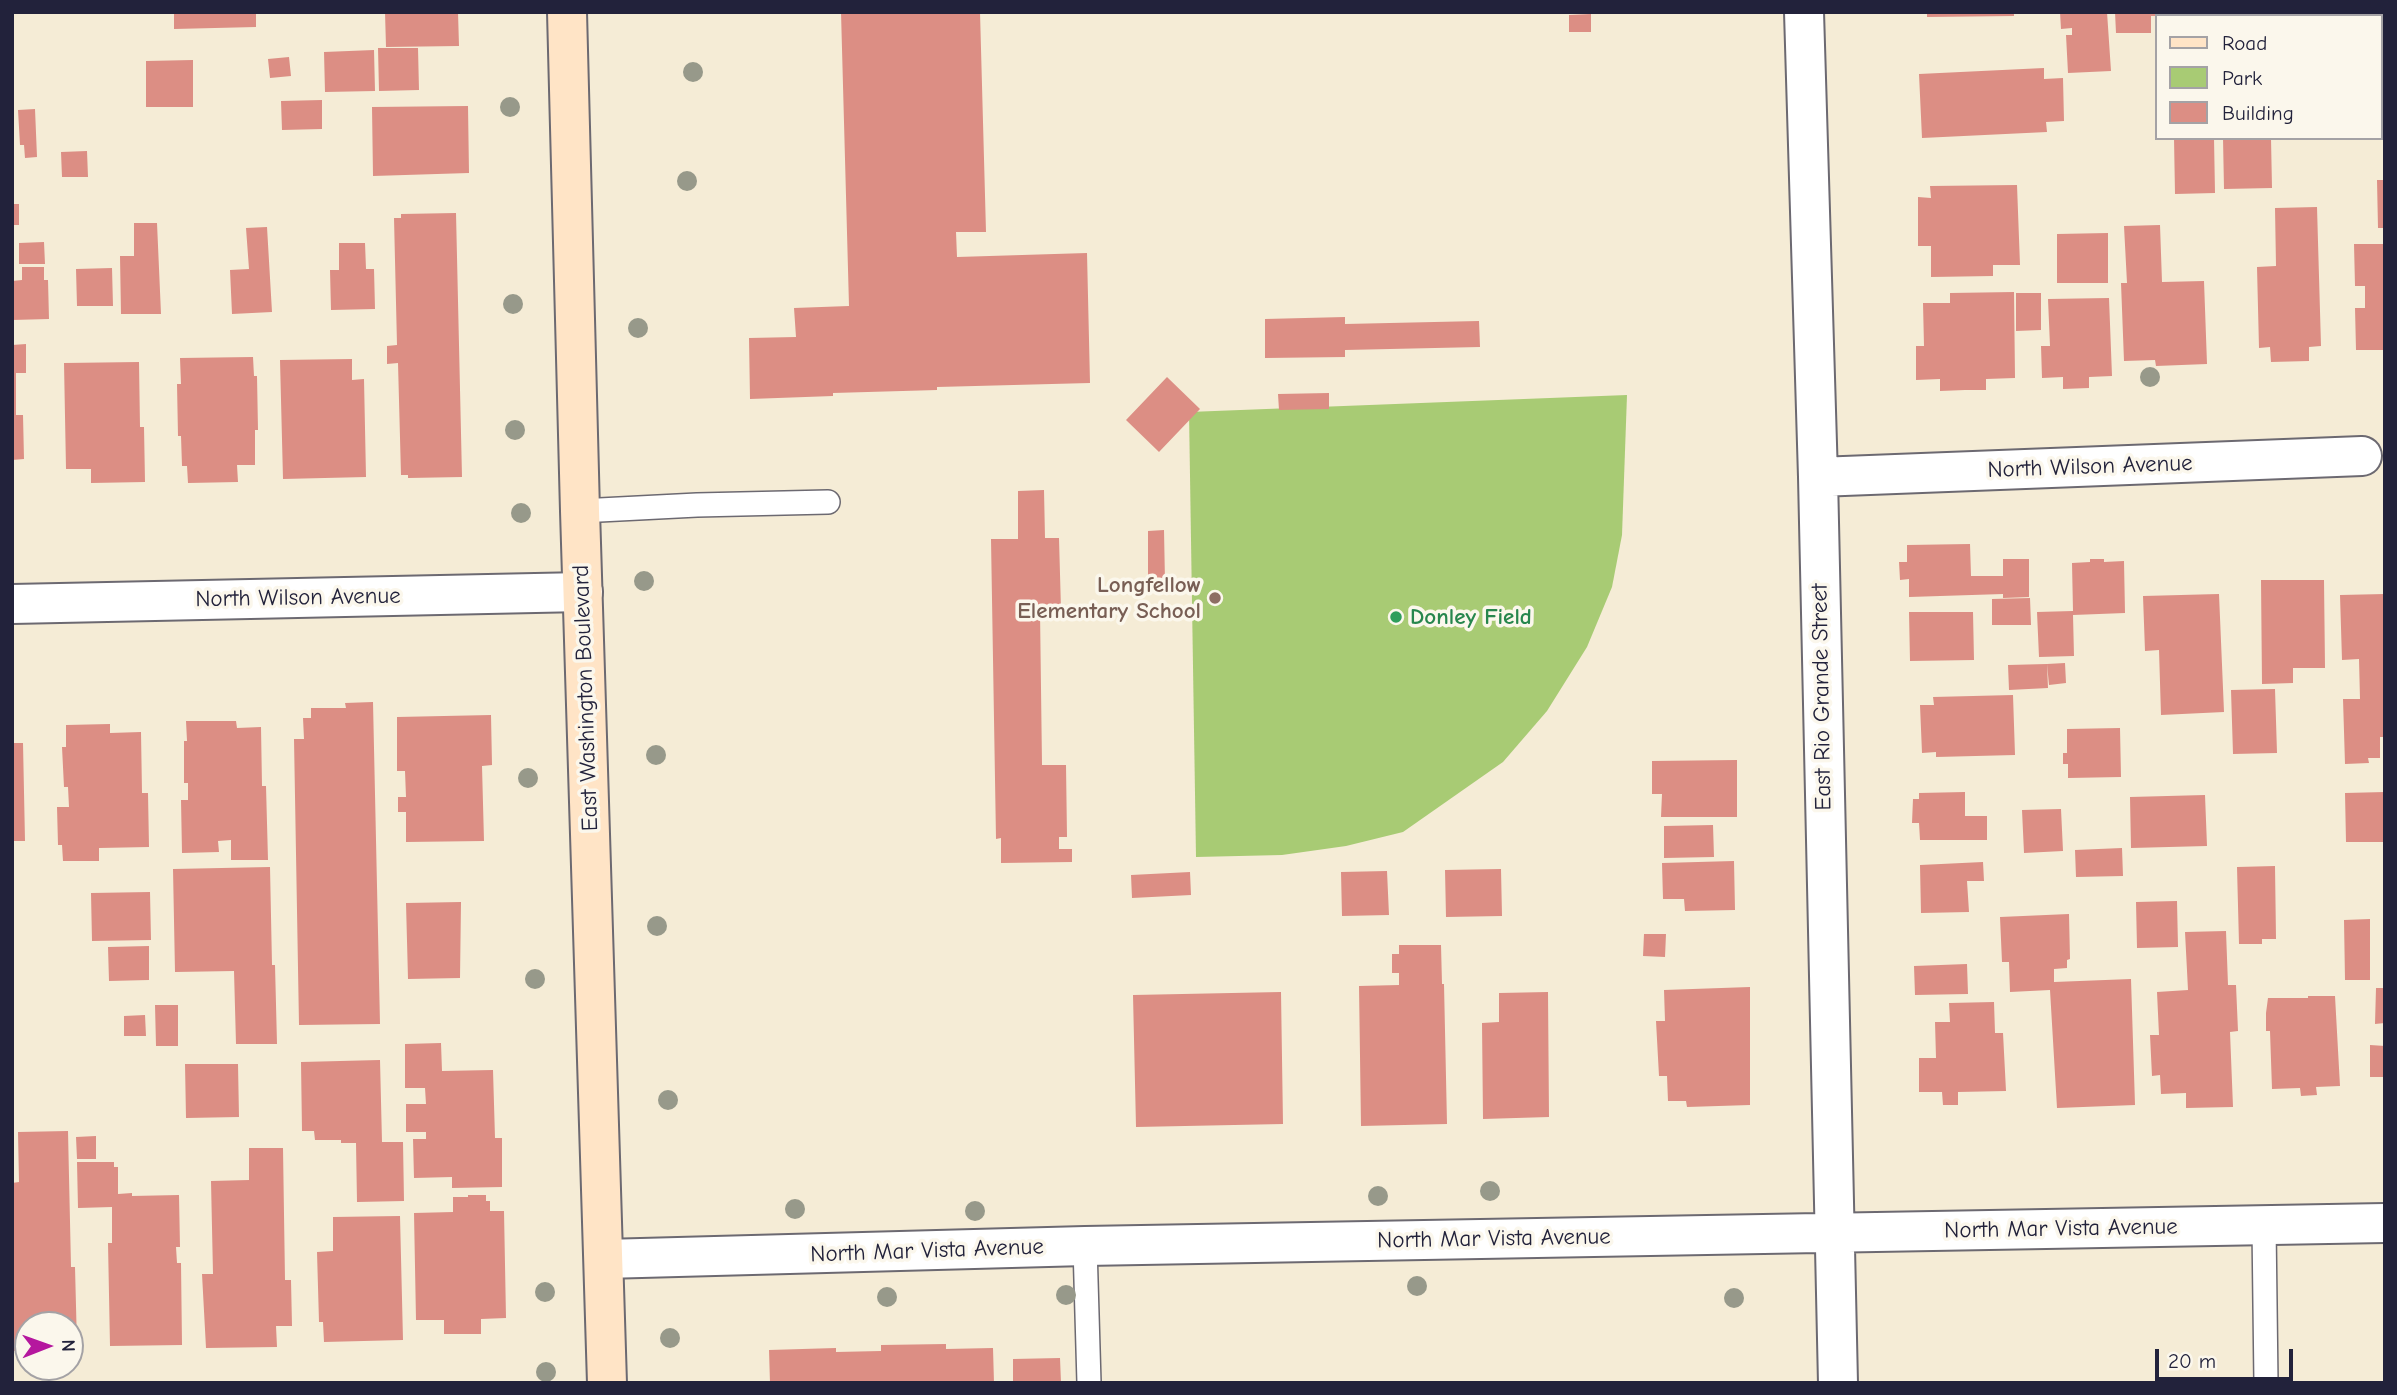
<!DOCTYPE html>
<html>
<head>
<meta charset="utf-8">
<style>
  body { margin:0 }
  #map { position:relative; width:2397px; height:1395px; overflow:hidden; background:#f5ecd6; font-family:"Comic Neue",sans-serif }
  canvas { display:block }
  .frame { position:absolute; inset:0; border:14px solid #22223b; pointer-events:none }
  .legend { position:absolute; left:2155px; top:14px; width:228px; height:126px; box-sizing:border-box; background:#fbf7ec; border:2px solid #a4a2a5; margin:0; padding:9px 12px; list-style:none; font-size:21px; color:#22223b }
  .legend li { display:flex; align-items:center; gap:14px; height:35px }
  .legend b { width:35px; border:2px solid #a4a2a5 }
  .north { position:absolute; left:14px; top:1311px; width:70px; height:70px; box-sizing:border-box; background:#fbf7ec; border:2px solid #a4a2a5; border-radius:50%; rotate:89deg; font-size:19px; font-weight:700; line-height:28px; text-align:center; color:#22223b }
  .north::after { content:''; display:block; margin:auto; width:24px; height:32px; background:#b5179e; clip-path:polygon(50% 0,100% 100%,50% 72%,0 100%) }
  .scale { position:absolute; left:2155px; top:1349px; width:138px; height:32px; box-sizing:border-box; border:4px solid #22223b; border-top:0; padding-left:9px; font-size:21px; line-height:24px; white-space:nowrap; color:#22223b; -webkit-text-stroke:5px #fbf7ec; paint-order:stroke }
</style>
</head>
<body>
<div id="map">
<canvas width="2397" height="1395"></canvas>
<div class="frame"></div>
<ul class="legend">
<li><b style="height:9px;background:#ffe4c6"></b>Road</li>
<li><b style="height:19px;background:#a8cb74"></b>Park</li>
<li><b style="height:19px;background:#dc8e84"></b>Building</li>
</ul>
<div class="north">N</div>
<div class="scale">20 m</div>
</div>
<script>
const ctx = document.querySelector('canvas').getContext('2d');
ctx.lineJoin = 'round';
function fill(path, color) {
  ctx.fillStyle = color;
  ctx.fill(path, 'evenodd');
}
function trace(path, color, width, dash) {
  ctx.strokeStyle = color;
  ctx.lineWidth = width;
  ctx.lineCap = dash ? 'butt' : 'round';
  ctx.setLineDash(dash || []);
  ctx.stroke(path);
}
function write(font, color, halo, rows, align = 'center') {
  ctx.font = font + ' "Comic Neue",sans-serif';
  ctx.lineWidth = 7;
  ctx.setLineDash([]);
  ctx.textBaseline = 'middle';
  ctx.strokeStyle = halo;
  ctx.fillStyle = color;
  for (const [text, x, y, turn = 0] of rows) {
    ctx.save();
    ctx.translate(x, y);
    ctx.rotate((+turn || 0) * Math.PI / 180);
    ctx.textAlign = isNaN(turn) ? turn : align;
    if (halo) ctx.strokeText(text, 0, 0);
    ctx.fillText(text, 0, 0);
    ctx.restore();
  }
}
fill(new Path2D(`
  M 1627,395 L 1622,535 L 1612,587 L 1587,647 L 1547,711 L 1503,762 L 1403,832 L 1346,846 L 1282,855 L 1196,857 L 1189,412 Z`), '#a8cb74');
fill(new Path2D(`
  M 174,12 L 256,12 L 256,27 L 174,29 Z
  M 385,12 L 458,12 L 459,46 L 386,47 Z
  M 841,12 L 980,12 L 986,232 L 956,232 L 957,257 L 1087,253 L 1090,383 L 937,387 L 937,390 L 833,393 L 833,396 L 750,399 L 749,338 L 796,337 L 794,308 L 849,306 Z
  M 1927,12 L 2014,12 L 2014,16 L 1927,17 Z
  M 2060,12 L 2107,12 L 2111,71 L 2068,73 L 2066,35 L 2072,35 L 2072,28 L 2061,29 Z
  M 2115,12 L 2168,12 L 2168,16 L 2151,16 L 2151,33 L 2116,33 Z
  M 2256,12 L 2323,12 L 2323,16 L 2256,16 Z
  M 2326,12 L 2373,12 L 2373,16 L 2326,16 Z
  M 1591,14 L 1591,32 L 1569,32 L 1569,15 Z
  M 378,48 L 418,48 L 419,90 L 379,91 Z
  M 374,50 L 375,91 L 325,92 L 324,52 Z
  M 289,57 L 291,76 L 270,78 L 268,59 Z
  M 193,60 L 193,107 L 146,107 L 146,61 Z
  M 2044,68 L 2044,79 L 2063,78 L 2064,121 L 2046,122 L 2047,132 L 1922,138 L 1919,74 Z
  M 322,100 L 322,129 L 282,130 L 281,101 Z
  M 468,106 L 469,173 L 373,176 L 372,107 Z
  M 35,109 L 37,157 L 25,158 L 24,145 L 20,145 L 18,110 Z
  M 2174,138 L 2214,138 L 2215,193 L 2175,194 Z
  M 2223,138 L 2271,138 L 2272,188 L 2224,189 Z
  M 87,151 L 88,177 L 62,177 L 61,152 Z
  M 2377,180 L 2385,180 L 2385,228 L 2378,228 Z
  M 2017,185 L 2020,265 L 1993,265 L 1993,276 L 1931,277 L 1931,246 L 1918,246 L 1918,197 L 1931,198 L 1930,186 Z
  M 12,204 L 19,204 L 19,225 L 12,225 Z
  M 2317,207 L 2321,346 L 2309,347 L 2309,361 L 2271,362 L 2270,347 L 2259,348 L 2257,267 L 2276,266 L 2275,208 Z
  M 456,213 L 462,477 L 408,478 L 408,475 L 401,475 L 398,363 L 387,364 L 387,346 L 397,345 L 394,218 L 401,218 L 401,214 Z
  M 134,223 L 157,223 L 161,314 L 121,314 L 120,256 L 134,256 Z
  M 2160,225 L 2162,282 L 2204,281 L 2207,364 L 2156,366 L 2155,360 L 2124,361 L 2121,283 L 2127,283 L 2124,226 Z
  M 267,227 L 272,312 L 232,314 L 230,270 L 249,269 L 246,228 Z
  M 2108,233 L 2108,283 L 2057,283 L 2057,234 Z
  M 44,242 L 45,264 L 19,264 L 19,243 Z
  M 339,243 L 365,243 L 366,269 L 374,269 L 375,309 L 331,310 L 330,270 L 339,270 Z
  M 2354,244 L 2385,244 L 2385,350 L 2356,350 L 2355,308 L 2365,308 L 2365,286 L 2355,286 Z
  M 22,267 L 44,267 L 44,280 L 48,280 L 49,319 L 12,320 L 12,281 L 22,280 Z
  M 112,268 L 113,306 L 77,306 L 76,269 Z
  M 2014,292 L 2015,378 L 1986,379 L 1986,390 L 1965,390 L 1940,391 L 1940,379 L 1916,380 L 1916,346 L 1924,346 L 1923,303 L 1950,303 L 1950,293 Z
  M 2016,293 L 2041,293 L 2041,330 L 2016,331 Z
  M 2109,298 L 2112,376 L 2089,377 L 2089,388 L 2063,389 L 2063,377 L 2042,378 L 2041,346 L 2050,346 L 2048,299 Z
  M 1345,317 L 1345,324 L 1479,321 L 1480,347 L 1345,350 L 1345,357 L 1265,358 L 1265,319 Z
  M 26,344 L 26,373 L 16,373 L 16,415 L 23,415 L 24,459 L 12,460 L 12,345 Z
  M 253,357 L 254,376 L 257,376 L 258,430 L 255,430 L 255,465 L 237,465 L 238,482 L 188,483 L 187,466 L 182,466 L 181,436 L 178,436 L 177,384 L 181,384 L 180,358 Z
  M 352,359 L 352,380 L 364,379 L 366,477 L 283,479 L 280,360 Z
  M 139,362 L 140,427 L 144,427 L 145,482 L 91,483 L 91,469 L 66,469 L 64,363 Z
  M 1167,377 L 1200,409 L 1159,452 L 1126,420 Z
  M 1329,393 L 1329,409 L 1279,410 L 1278,394 Z
  M 1044,490 L 1045,538 L 1059,538 L 1061,610 L 1040,611 L 1042,765 L 1066,765 L 1067,837 L 1059,837 L 1059,849 L 1072,849 L 1072,862 L 1001,863 L 1001,838 L 996,839 L 991,539 L 1018,539 L 1018,491 Z
  M 1164,530 L 1165,582 L 1148,583 L 1148,531 Z
  M 1970,544 L 1971,576 L 2003,576 L 2003,559 L 2029,559 L 2029,597 L 2003,598 L 2003,594 L 1909,597 L 1909,579 L 1900,580 L 1899,562 L 1907,562 L 1907,545 Z
  M 2090,559 L 2104,559 L 2104,562 L 2124,561 L 2125,613 L 2073,615 L 2074,656 L 2039,657 L 2037,612 L 2073,611 L 2072,563 L 2090,562 Z
  M 2261,580 L 2324,580 L 2325,668 L 2293,668 L 2293,683 L 2262,684 Z
  M 2219,594 L 2224,712 L 2161,715 L 2159,650 L 2145,651 L 2143,596 Z
  M 2385,594 L 2385,737 L 2380,737 L 2380,758 L 2368,758 L 2369,763 L 2345,764 L 2343,699 L 2360,699 L 2359,659 L 2342,660 L 2340,595 Z
  M 2030,598 L 2031,625 L 1992,625 L 1992,599 Z
  M 1909,612 L 1973,612 L 1974,660 L 1910,661 Z
  M 2065,663 L 2066,683 L 2049,685 L 2047,664 Z
  M 2047,664 L 2048,688 L 2009,690 L 2008,665 Z
  M 2275,689 L 2277,753 L 2233,754 L 2231,690 Z
  M 2013,695 L 2015,755 L 1936,757 L 1936,752 L 1922,753 L 1920,705 L 1934,705 L 1933,697 Z
  M 373,702 L 380,1024 L 299,1025 L 294,739 L 304,739 L 303,718 L 311,718 L 311,708 L 346,708 L 345,703 Z
  M 491,715 L 492,765 L 482,766 L 484,841 L 406,842 L 406,812 L 398,812 L 398,797 L 406,797 L 405,771 L 397,771 L 397,717 Z
  M 186,721 L 236,721 L 237,728 L 261,727 L 262,786 L 266,786 L 268,860 L 231,860 L 231,840 L 218,841 L 219,852 L 182,853 L 181,800 L 188,800 L 188,783 L 184,783 L 184,741 L 187,741 Z
  M 110,724 L 110,733 L 141,732 L 142,793 L 148,793 L 149,847 L 99,848 L 99,861 L 63,861 L 62,845 L 58,845 L 57,807 L 69,807 L 68,787 L 64,787 L 62,747 L 66,747 L 66,725 Z
  M 2120,728 L 2121,777 L 2068,778 L 2068,764 L 2063,764 L 2063,753 L 2067,753 L 2067,729 Z
  M 12,743 L 23,743 L 25,841 L 12,841 Z
  M 1737,760 L 1737,817 L 1661,817 L 1662,794 L 1652,794 L 1652,761 Z
  M 1965,792 L 1965,816 L 1987,816 L 1987,840 L 1920,840 L 1919,823 L 1912,823 L 1913,799 L 1919,799 L 1919,793 Z
  M 2385,792 L 2385,842 L 2346,842 L 2345,793 Z
  M 2205,795 L 2207,846 L 2131,848 L 2130,797 Z
  M 2061,809 L 2063,851 L 2024,853 L 2022,810 Z
  M 1713,825 L 1714,857 L 1664,858 L 1664,826 Z
  M 2122,848 L 2123,876 L 2076,877 L 2075,850 Z
  M 1734,861 L 1735,910 L 1685,911 L 1684,899 L 1663,899 L 1662,863 Z
  M 1983,862 L 1984,881 L 1967,881 L 1969,912 L 1921,913 L 1920,865 Z
  M 2275,866 L 2276,939 L 2262,939 L 2262,944 L 2239,944 L 2237,867 Z
  M 270,867 L 272,965 L 275,965 L 277,1044 L 236,1044 L 234,971 L 175,972 L 173,869 Z
  M 1501,869 L 1502,916 L 1446,917 L 1445,870 Z
  M 1387,871 L 1389,915 L 1342,916 L 1341,872 Z
  M 1190,872 L 1191,895 L 1132,898 L 1131,875 Z
  M 150,892 L 151,940 L 92,941 L 91,893 Z
  M 2177,901 L 2178,947 L 2137,948 L 2136,902 Z
  M 461,902 L 460,978 L 408,979 L 406,903 Z
  M 2069,914 L 2070,959 L 2067,960 L 2067,968 L 2054,969 L 2054,982 L 2131,979 L 2135,1105 L 2057,1108 L 2050,990 L 2010,992 L 2009,962 L 2002,962 L 2000,917 Z
  M 2370,919 L 2370,980 L 2345,980 L 2344,920 Z
  M 2226,931 L 2228,985 L 2236,985 L 2238,1031 L 2230,1032 L 2233,1107 L 2186,1108 L 2186,1093 L 2161,1094 L 2160,1075 L 2152,1076 L 2150,1035 L 2159,1035 L 2157,992 L 2188,990 L 2185,932 Z
  M 1644,934 L 1666,934 L 1665,957 L 1643,956 Z
  M 1399,945 L 1441,945 L 1442,984 L 1444,984 L 1447,1124 L 1361,1126 L 1359,986 L 1399,985 L 1399,973 L 1392,973 L 1392,954 L 1399,954 Z
  M 149,946 L 149,980 L 109,981 L 108,947 Z
  M 1967,964 L 1968,994 L 1915,995 L 1914,966 Z
  M 1750,987 L 1750,1105 L 1687,1107 L 1686,1101 L 1668,1101 L 1667,1076 L 1659,1076 L 1656,1021 L 1665,1021 L 1664,990 Z
  M 2376,988 L 2385,988 L 2385,1023 L 2375,1024 Z
  M 1281,992 L 1283,1124 L 1136,1127 L 1133,995 Z
  M 1548,992 L 1549,1117 L 1483,1119 L 1482,1023 L 1499,1022 L 1499,993 Z
  M 2308,996 L 2335,996 L 2340,1086 L 2316,1087 L 2317,1095 L 2301,1096 L 2300,1088 L 2272,1089 L 2270,1031 L 2266,1031 L 2266,1013 L 2268,998 L 2308,998 Z
  M 1994,1002 L 1995,1033 L 2003,1033 L 2006,1091 L 1958,1092 L 1958,1105 L 1943,1105 L 1942,1092 L 1919,1092 L 1919,1058 L 1936,1058 L 1935,1022 L 1950,1022 L 1949,1003 Z
  M 155,1005 L 178,1005 L 178,1046 L 156,1046 Z
  M 145,1015 L 146,1036 L 124,1036 L 124,1016 Z
  M 441,1043 L 442,1071 L 493,1070 L 495,1138 L 502,1138 L 502,1187 L 452,1188 L 452,1177 L 414,1178 L 413,1139 L 426,1139 L 426,1132 L 406,1132 L 406,1104 L 426,1104 L 425,1088 L 405,1088 L 405,1044 Z
  M 2370,1045 L 2385,1046 L 2385,1077 L 2370,1077 Z
  M 380,1060 L 382,1142 L 403,1142 L 404,1201 L 357,1202 L 356,1143 L 341,1143 L 341,1140 L 315,1140 L 314,1131 L 302,1131 L 301,1062 Z
  M 185,1064 L 238,1064 L 239,1117 L 186,1118 Z
  M 68,1131 L 71,1267 L 75,1267 L 77,1345 L 70,1345 L 70,1325 L 28,1325 L 28,1351 L 12,1351 L 12,1183 L 19,1182 L 18,1132 Z
  M 96,1136 L 96,1159 L 77,1159 L 76,1137 Z
  M 249,1148 L 283,1148 L 285,1280 L 291,1280 L 292,1326 L 276,1326 L 277,1347 L 206,1348 L 202,1274 L 213,1274 L 211,1181 L 249,1180 Z
  M 77,1162 L 114,1162 L 114,1167 L 118,1167 L 118,1194 L 132,1193 L 132,1196 L 179,1195 L 180,1247 L 176,1247 L 177,1263 L 181,1263 L 182,1345 L 110,1346 L 108,1243 L 112,1243 L 112,1207 L 78,1208 Z
  M 468,1195 L 486,1195 L 486,1201 L 490,1201 L 490,1211 L 504,1211 L 506,1318 L 481,1319 L 481,1334 L 444,1334 L 444,1320 L 416,1320 L 414,1213 L 453,1212 L 453,1197 L 468,1197 Z
  M 400,1216 L 403,1340 L 324,1342 L 323,1322 L 319,1322 L 317,1252 L 333,1251 L 333,1217 Z
  M 946,1344 L 946,1349 L 993,1348 L 994,1383 L 770,1383 L 769,1350 L 836,1348 L 836,1352 L 881,1351 L 881,1345 Z
  M 1060,1358 L 1061,1383 L 1013,1383 L 1013,1359 Z`), '#dc8e84');
const service = new Path2D(`
  M 580,511 L 697,505 L 828,502
  M 2264,1226 L 2266,1383
  M 1085,1246 L 1089,1383`);
const minor = new Path2D(`
  M 1804,12 L 1818,477 L 1838,1383
  M 1818,477 L 2362,456
  M 604,1259 L 1085,1246 L 2385,1223`);
const tertiary = new Path2D(`
  M 12,604 L 583,592`);
const secondary = new Path2D(`
  M 567,12 L 580,511 L 607,1383`);
trace(service, '#6c6971', 26);
trace(minor, '#6c6971', 42);
trace(tertiary, '#6c6971', 42);
trace(secondary, '#6c6971', 42);
trace(service, '#fff', 23);
trace(minor, '#fff', 38);
trace(tertiary, '#fff', 38);
trace(secondary, '#ffe4c6', 38);
ctx.fillStyle = '#97998a';
for (const [x, y] of [
  [693,72],
  [510,107],
  [687,181],
  [513,304],
  [638,328],
  [2150,377],
  [515,430],
  [521,513],
  [644,581],
  [656,755],
  [528,778],
  [657,926],
  [535,979],
  [668,1100],
  [1490,1191],
  [1378,1196],
  [795,1209],
  [975,1211],
  [1417,1286],
  [545,1292],
  [1066,1295],
  [887,1297],
  [1734,1298],
  [670,1338],
  [546,1372]
]) {
  ctx.beginPath();
  ctx.arc(x, y, 10, 0, 2 * Math.PI);
  ctx.fill();
}
for (const [x, y, r, color] of [
  [1215,598,7,"#8d6e63"],
  [1396,617,7,"#2e9e5b"]
]) {
  const dot = new Path2D();
  dot.arc(x, y, r, 0, 2 * Math.PI);
  ctx.fillStyle = color;
  ctx.fill(dot);
  trace(dot, '#fbf7ec', 2.5);
}
write('23px', '#22223b', '#fbf7ec', [
  ["North Wilson Avenue",2090,467,-2],
  ["North Wilson Avenue",298,598,-1],
  ["East Rio Grande Street",1822,697,-91],
  ["East Washington Boulevard",586,698,-92],
  ["North Mar Vista Avenue",2061,1229,-1],
  ["North Mar Vista Avenue",1494,1239,-1],
  ["North Mar Vista Avenue",927,1251,-2]
]);
write('bold 23px', '#785e54', '#fbf7ec', [
  ["Longfellow",1201,585],
  ["Elementary School",1201,611]
], 'right');
write('bold 23px', '#27864d', '#fbf7ec', [
  ["Donley Field",1410,617]
], 'left');
</script>
</body>
</html>
